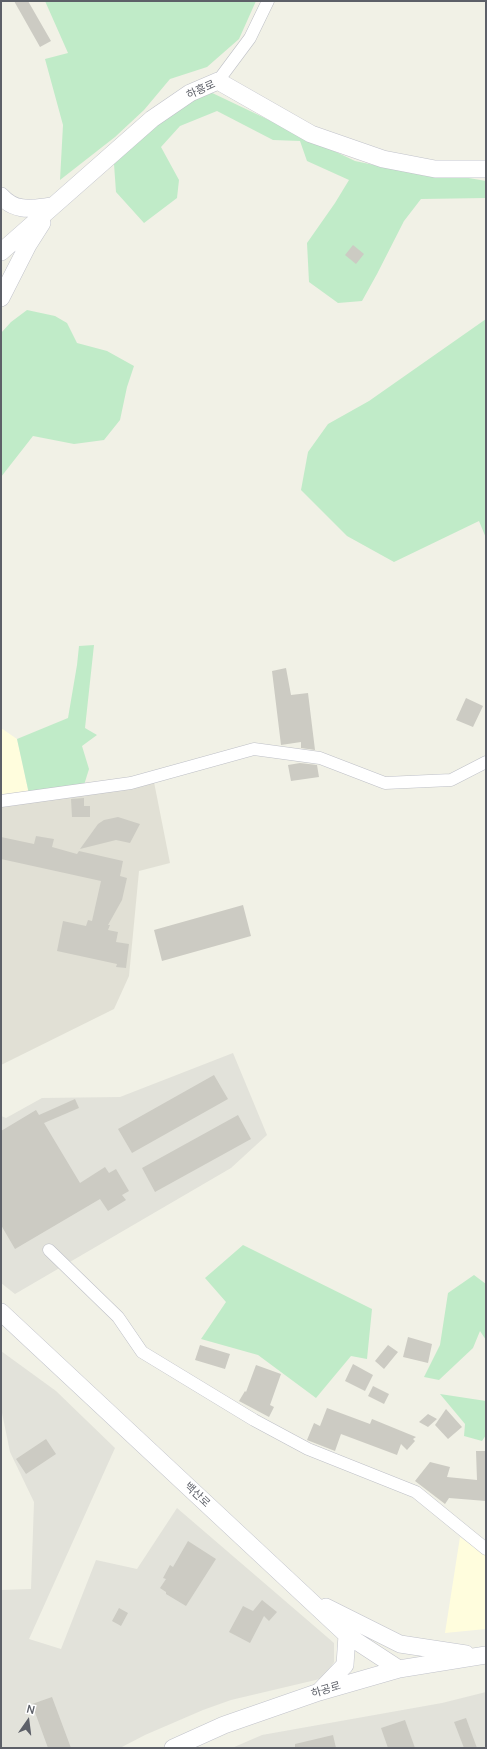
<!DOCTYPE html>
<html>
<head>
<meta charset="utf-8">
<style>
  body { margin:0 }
  #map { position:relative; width:487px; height:1749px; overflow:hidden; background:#f1f1e6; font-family:Manrope,sans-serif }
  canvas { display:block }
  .frame { position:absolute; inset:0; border:2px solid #5d6068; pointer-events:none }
  .north { position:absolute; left:8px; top:1701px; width:40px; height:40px; -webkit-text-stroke:3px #fff; paint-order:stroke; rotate:14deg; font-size:11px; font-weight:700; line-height:16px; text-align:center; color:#5d6068 }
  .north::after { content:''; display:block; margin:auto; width:14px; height:18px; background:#5d6068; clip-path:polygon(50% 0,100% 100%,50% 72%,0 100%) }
</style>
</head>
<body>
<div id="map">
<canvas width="487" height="1749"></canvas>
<div class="frame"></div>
<div class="north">N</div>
</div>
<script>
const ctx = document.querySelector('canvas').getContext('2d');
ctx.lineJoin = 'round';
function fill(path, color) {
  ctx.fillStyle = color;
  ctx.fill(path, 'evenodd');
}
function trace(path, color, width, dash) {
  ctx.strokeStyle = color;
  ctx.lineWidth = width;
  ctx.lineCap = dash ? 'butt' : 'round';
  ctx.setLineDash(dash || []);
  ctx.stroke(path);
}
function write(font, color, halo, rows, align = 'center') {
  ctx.font = font + ' Manrope,"Noto Sans KR",sans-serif';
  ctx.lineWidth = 3;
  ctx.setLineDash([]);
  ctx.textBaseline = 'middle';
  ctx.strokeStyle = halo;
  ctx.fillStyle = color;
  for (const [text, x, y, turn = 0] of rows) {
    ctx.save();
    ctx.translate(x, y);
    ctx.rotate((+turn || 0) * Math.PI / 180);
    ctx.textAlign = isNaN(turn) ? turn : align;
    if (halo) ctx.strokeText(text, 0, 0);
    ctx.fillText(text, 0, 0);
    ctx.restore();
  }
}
fill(new Path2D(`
  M 1,728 L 17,739 L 29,794 L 1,804 Z
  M 460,1537 L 486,1556 L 486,1629 L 445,1633 Z`), '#fffddd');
fill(new Path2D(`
  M 233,1053 L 267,1135 L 231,1168 L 15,1294 L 1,1283 L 1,1116 L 6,1118 L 42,1098 L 120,1097 Z
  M 1,1351 L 56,1391 L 115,1448 L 29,1639 L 61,1649 L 96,1560 L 137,1569 L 177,1508 L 334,1643 L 334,1662 L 324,1678 L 231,1700 L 203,1710 L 145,1735 L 120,1748 L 1,1748 L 1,1590 L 31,1589 L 34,1502 L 10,1452 L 1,1408 Z
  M 486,1692 L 486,1748 L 232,1748 L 262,1735 L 442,1703 Z`), '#e2e2da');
fill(new Path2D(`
  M 154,782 L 170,863 L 139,871 L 129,976 L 114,1009 L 1,1065 L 1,806 Z`), '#e1e0d5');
fill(new Path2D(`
  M 45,1 L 256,1 L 239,39 L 207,67 L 170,79 L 144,110 L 115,137 L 60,180 L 63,125 L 45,59 L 68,53 Z
  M 206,90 L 355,161 L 426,176 L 463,177 L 486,181 L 486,198 L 421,199 L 404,221 L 377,274 L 362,301 L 338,303 L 309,282 L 307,243 L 335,203 L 349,180 L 307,161 L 300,141 L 273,140 L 217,111 L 180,126 L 161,147 L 179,180 L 177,198 L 144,223 L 116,192 L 114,164 L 158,123 Z
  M 27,310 L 55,316 L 67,323 L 77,343 L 107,351 L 134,366 L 127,387 L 120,420 L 104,440 L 74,444 L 33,436 L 1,477 L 1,333 L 11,322 Z
  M 486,319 L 486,538 L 479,521 L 394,562 L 347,536 L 301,490 L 308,452 L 328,424 L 369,401 Z
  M 94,645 L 85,728 L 97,735 L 82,746 L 89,769 L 84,785 L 29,794 L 17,739 L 68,718 L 77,665 L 79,646 Z
  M 243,1245 L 372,1309 L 367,1359 L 351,1356 L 316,1398 L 258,1355 L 201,1339 L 226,1302 L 205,1278 Z
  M 474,1275 L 486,1284 L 486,1340 L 480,1331 L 473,1348 L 439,1380 L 424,1377 L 440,1345 L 448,1293 Z
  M 440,1394 L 486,1401 L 486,1435 L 482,1441 L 464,1436 L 465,1424 Z`), '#c0ebc8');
fill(new Path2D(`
  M 14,1 L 28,1 L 51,41 L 40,47 Z
  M 353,245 L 364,254 L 356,264 L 345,255 Z
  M 286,668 L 291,695 L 308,693 L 315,750 L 301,748 L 301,742 L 281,745 L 272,671 Z
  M 466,698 L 483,706 L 473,727 L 456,720 Z
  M 300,763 L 317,765 L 319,777 L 291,781 L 288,765 Z
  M 84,798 L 84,806 L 90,806 L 90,817 L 72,817 L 71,799 Z
  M 118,817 L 140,824 L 130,843 L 116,840 L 80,849 L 98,824 L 104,820 Z
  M 36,836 L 54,839 L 52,847 L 77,854 L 79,851 L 123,861 L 120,876 L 127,878 L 122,900 L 108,925 L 110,925 L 108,930 L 118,932 L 116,942 L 129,944 L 126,968 L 116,967 L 117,964 L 57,951 L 63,921 L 86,926 L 88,920 L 92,921 L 101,881 L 1,859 L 1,837 L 34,844 Z
  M 243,905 L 251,936 L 162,961 L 154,930 Z
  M 214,1075 L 228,1099 L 132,1153 L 118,1129 Z
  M 75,1099 L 79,1108 L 44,1123 L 80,1183 L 105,1167 L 109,1173 L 116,1169 L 129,1191 L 122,1195 L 126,1200 L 108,1211 L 100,1199 L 15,1249 L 1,1225 L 1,1131 L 36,1110 L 39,1115 Z
  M 238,1115 L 251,1139 L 155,1192 L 142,1168 Z
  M 408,1337 L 432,1344 L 428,1363 L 403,1357 Z
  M 200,1345 L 230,1354 L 225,1369 L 195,1360 Z
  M 388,1345 L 398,1352 L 384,1369 L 375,1361 Z
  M 353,1364 L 373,1375 L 365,1391 L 345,1381 Z
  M 256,1365 L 281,1374 L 270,1405 L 274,1407 L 269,1417 L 239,1401 L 245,1391 L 246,1392 Z
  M 373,1386 L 389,1394 L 384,1404 L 368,1396 Z
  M 327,1408 L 370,1424 L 372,1419 L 416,1437 L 413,1439 L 415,1441 L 407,1450 L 401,1444 L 397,1455 L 341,1434 L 335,1451 L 307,1440 L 314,1423 L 320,1426 Z
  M 446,1409 L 462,1427 L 448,1439 L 435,1425 Z
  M 428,1414 L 437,1419 L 428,1427 L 419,1422 Z
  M 46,1439 L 56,1454 L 26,1474 L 16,1459 Z
  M 476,1451 L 486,1451 L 486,1501 L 449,1498 L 445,1504 L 415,1481 L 430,1462 L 450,1467 L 447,1477 L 477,1480 Z
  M 188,1541 L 216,1559 L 186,1606 L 166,1594 L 166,1592 L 160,1588 L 166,1579 L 163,1578 L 170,1565 L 173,1567 Z
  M 262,1600 L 277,1612 L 269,1621 L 264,1616 L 250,1643 L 229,1632 L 243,1606 L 253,1611 Z
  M 119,1608 L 128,1613 L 121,1626 L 112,1621 Z
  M 52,1697 L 71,1748 L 48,1748 L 32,1704 Z
  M 466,1718 L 477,1748 L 464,1748 L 454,1722 Z
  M 405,1720 L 415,1748 L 388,1748 L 381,1728 Z
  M 333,1735 L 336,1748 L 295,1748 L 295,1744 Z`), '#cccbc3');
const street = new Path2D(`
  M 218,81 L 250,38 L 268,1
  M 1,801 L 131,783 L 254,749 L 320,758 L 385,783 L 451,780 L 486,762
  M 49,1250 L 118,1317 L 142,1352 L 254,1420 L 308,1449 L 416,1492 L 486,1549`);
const secondary = new Path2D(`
  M 1,196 C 16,213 33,208 53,206
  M 1,252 L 152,119 L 190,93 L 218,81 L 311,134 L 383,159 L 435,169 L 486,169
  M 1,298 L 28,245 L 42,223
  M 1,1312 L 347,1635 L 399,1669
  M 326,1607 L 400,1644 L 466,1654
  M 319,1692 L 345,1665 L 347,1635
  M 173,1748 L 224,1725 L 319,1692 L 399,1669 L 486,1655`);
trace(street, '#bdbfc6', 13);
trace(secondary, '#c0c2ca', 18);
trace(street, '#fff', 12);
trace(secondary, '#fff', 17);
write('11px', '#5d6068', '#fff', [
  ["하흥로",201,90,-24],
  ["백산로",197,1495,43],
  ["하공로",326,1690,-17]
]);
</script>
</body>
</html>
